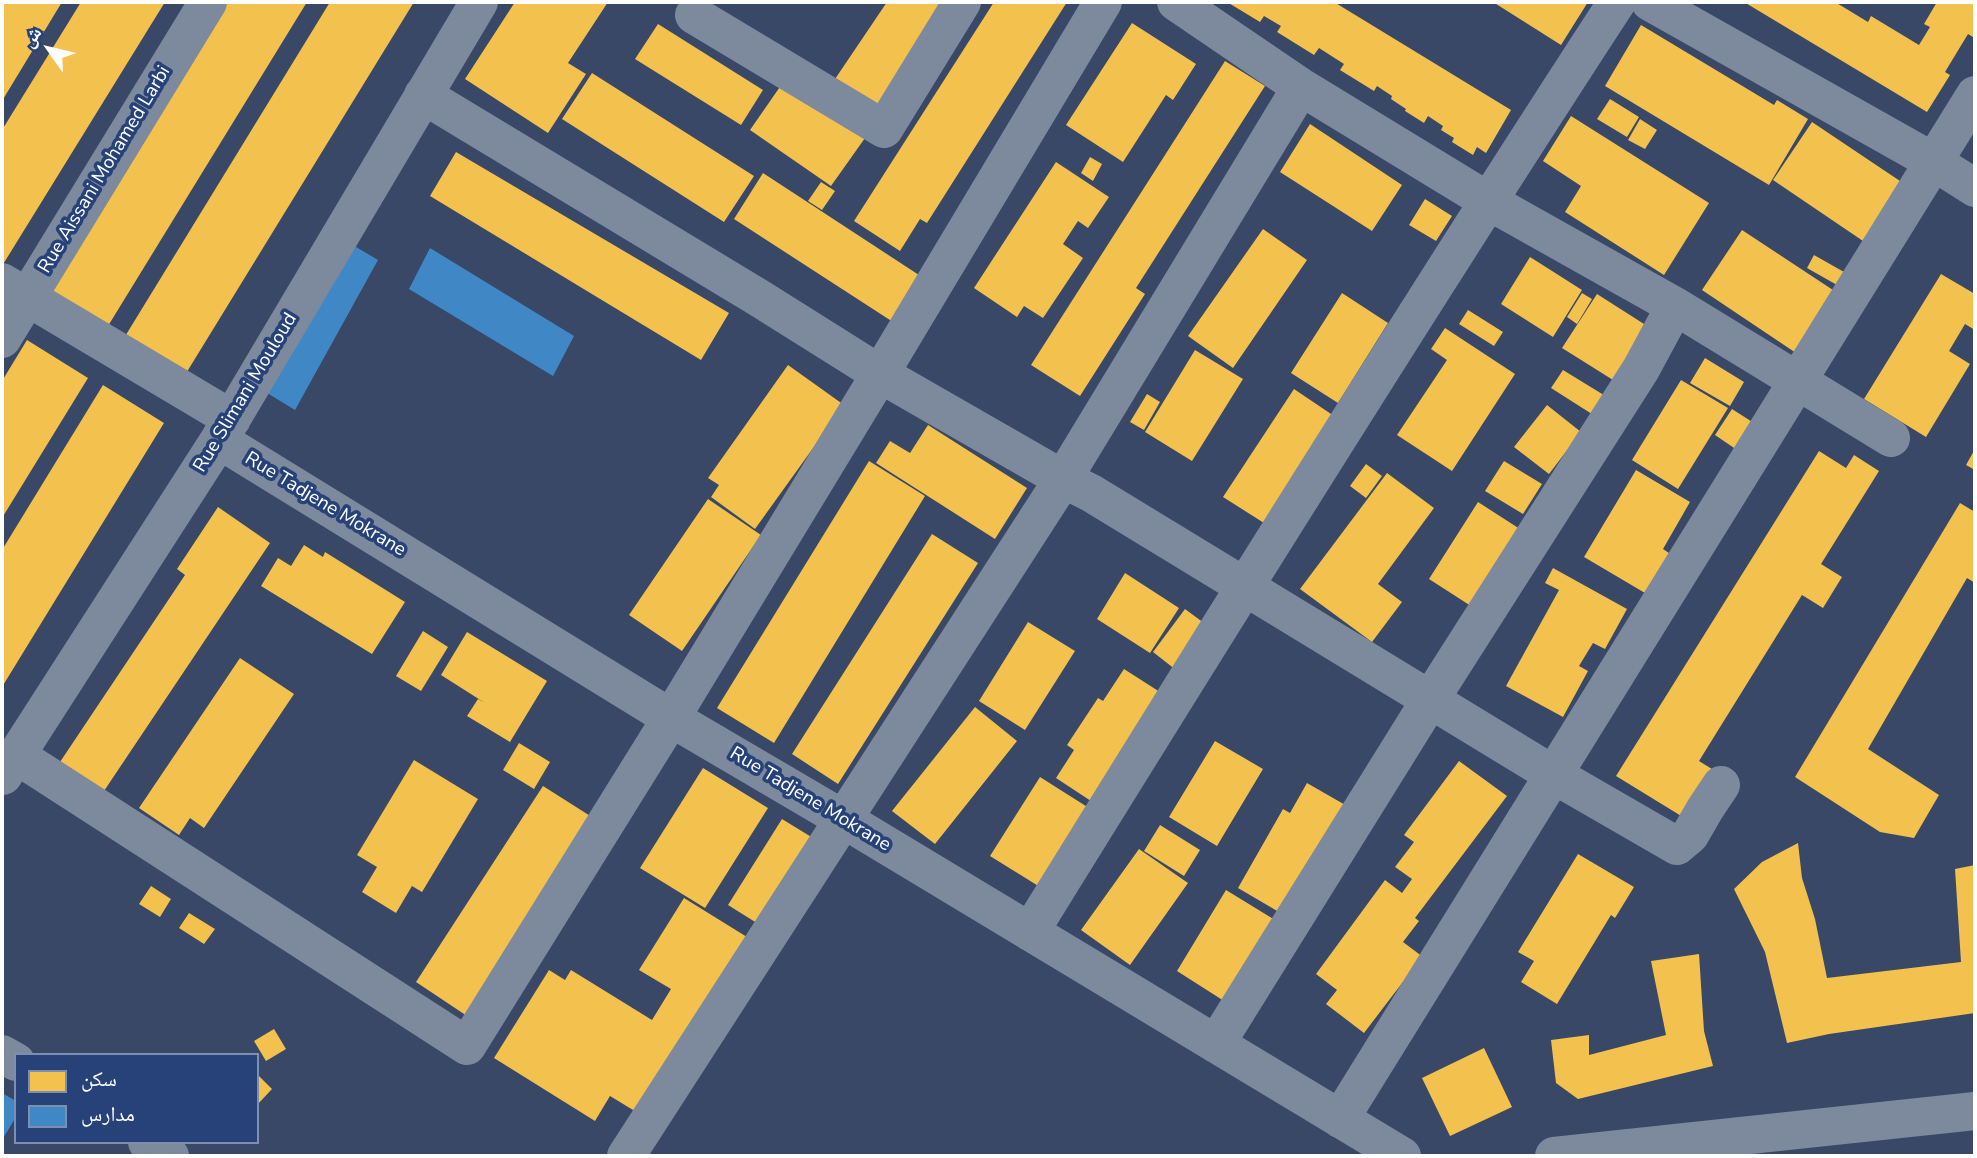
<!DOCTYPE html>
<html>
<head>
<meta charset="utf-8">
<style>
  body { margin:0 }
  #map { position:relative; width:1977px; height:1158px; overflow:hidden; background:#394866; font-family:"Nunito Sans","Noto Naskh Arabic",sans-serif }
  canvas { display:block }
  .frame { position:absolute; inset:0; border:4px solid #fff; pointer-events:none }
  .legend { position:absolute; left:14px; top:1053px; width:245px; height:91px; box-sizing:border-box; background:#264279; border:2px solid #7d8eaf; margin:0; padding:9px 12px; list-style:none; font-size:21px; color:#fff }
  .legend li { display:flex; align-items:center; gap:14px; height:35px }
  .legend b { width:35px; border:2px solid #7d8eaf }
  .north { position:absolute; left:14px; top:14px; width:70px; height:70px; -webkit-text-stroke:5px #264279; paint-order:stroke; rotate:304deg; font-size:19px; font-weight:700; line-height:28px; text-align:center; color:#fff }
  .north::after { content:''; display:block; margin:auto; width:24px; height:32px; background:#fff; clip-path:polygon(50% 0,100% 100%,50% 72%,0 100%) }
</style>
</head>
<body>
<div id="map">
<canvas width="1977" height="1158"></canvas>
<div class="frame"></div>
<ul class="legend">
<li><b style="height:19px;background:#f2c14e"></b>سكن</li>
<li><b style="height:19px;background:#3f88c5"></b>مدارس</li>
</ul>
<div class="north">ش</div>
</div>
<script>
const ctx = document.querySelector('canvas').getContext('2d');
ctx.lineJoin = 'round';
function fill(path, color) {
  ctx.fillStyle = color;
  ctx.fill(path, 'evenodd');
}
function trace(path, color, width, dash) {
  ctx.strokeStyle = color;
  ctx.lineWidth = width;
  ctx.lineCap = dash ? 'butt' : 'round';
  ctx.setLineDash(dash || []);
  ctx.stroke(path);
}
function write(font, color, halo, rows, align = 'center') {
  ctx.font = font + ' "Nunito Sans",sans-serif';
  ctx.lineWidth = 7;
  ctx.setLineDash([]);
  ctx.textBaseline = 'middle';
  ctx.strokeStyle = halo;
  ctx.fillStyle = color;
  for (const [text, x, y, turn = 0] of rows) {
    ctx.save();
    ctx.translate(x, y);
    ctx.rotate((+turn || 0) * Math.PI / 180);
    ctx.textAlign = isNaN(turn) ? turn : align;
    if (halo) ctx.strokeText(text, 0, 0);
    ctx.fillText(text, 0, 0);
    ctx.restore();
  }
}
fill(new Path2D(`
  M 2,2 L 62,2 L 2,101 Z
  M 81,2 L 165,2 L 2,266 L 2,130 Z
  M 223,2 L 307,2 L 108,326 L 46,288 Z
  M 330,2 L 414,2 L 185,375 L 124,338 Z
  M 515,2 L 608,2 L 568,63 L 586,74 L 548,133 L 465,79 Z
  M 887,2 L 946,2 L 877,116 L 831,85 Z
  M 994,2 L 1067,2 L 927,223 L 920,219 L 900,251 L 854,221 Z
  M 1227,2 L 1334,2 L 1511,110 L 1486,153 L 1477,147 L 1473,155 L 1452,142 L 1454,138 L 1441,130 L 1443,126 L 1428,116 L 1424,123 L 1405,111 L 1406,109 L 1391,99 L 1392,96 L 1377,86 L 1374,91 L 1340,70 L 1344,64 L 1319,48 L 1314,55 L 1277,32 L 1281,26 L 1264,16 L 1260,22 Z
  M 1493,2 L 1588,2 L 1561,45 Z
  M 1744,2 L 1835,2 L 1868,22 L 1871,16 L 1919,45 L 1930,27 L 1924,24 L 1937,2 L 1975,2 L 1975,34 L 1973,37 L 1968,34 L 1945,72 L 1950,75 L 1927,112 Z
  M 1132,23 L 1196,64 L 1173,100 L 1166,95 L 1123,162 L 1066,125 Z
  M 658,24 L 763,90 L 741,125 L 635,59 Z
  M 1641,25 L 1774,105 L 1777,100 L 1808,119 L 1769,185 L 1605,86 Z
  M 1225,61 L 1265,86 L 1136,288 L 1145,294 L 1080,396 L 1031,365 Z
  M 592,73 L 754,176 L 724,222 L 562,119 Z
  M 784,81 L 865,138 L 831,186 L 750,130 Z
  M 1610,99 L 1639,117 L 1627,137 L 1597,119 Z
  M 1571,116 L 1709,203 L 1664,275 L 1565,212 L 1581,186 L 1543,161 Z
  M 1640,119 L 1657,130 L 1645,149 L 1628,140 Z
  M 1812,122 L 1903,183 L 1863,241 L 1773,180 Z
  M 1310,124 L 1402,185 L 1372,231 L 1280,172 Z
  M 456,152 L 729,313 L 701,360 L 430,196 Z
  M 1090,157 L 1102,164 L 1093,181 L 1081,173 Z
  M 1056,162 L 1109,197 L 1088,228 L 1078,221 L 1063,244 L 1083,258 L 1043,318 L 1024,306 L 1017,317 L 974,288 Z
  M 763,173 L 922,277 L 893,322 L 734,219 Z
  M 821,182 L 835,191 L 822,210 L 808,201 Z
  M 1425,199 L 1452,216 L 1436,241 L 1409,225 Z
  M 1263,229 L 1307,260 L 1233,368 L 1188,336 Z
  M 1742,230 L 1836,292 L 1796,353 L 1702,290 Z
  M 1814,255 L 1844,272 L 1837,285 L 1807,268 Z
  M 1530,257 L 1582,290 L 1553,337 L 1501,304 Z
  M 1941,274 L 1975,294 L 1975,330 L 1965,324 L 1949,351 L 1970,364 L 1926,437 L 1864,399 Z
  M 1342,293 L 1388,323 L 1338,403 L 1291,373 Z
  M 1582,293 L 1592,299 L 1577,324 L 1567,317 Z
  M 1597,294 L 1655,331 L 1621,385 L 1562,348 Z
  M 1468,310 L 1503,332 L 1494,346 L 1459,324 Z
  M 1445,328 L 1515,374 L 1452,471 L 1397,435 L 1447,360 L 1431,349 Z
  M 27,340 L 88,378 L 2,518 L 2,381 Z
  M 1195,350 L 1243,379 L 1192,461 L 1145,432 Z
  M 1705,358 L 1744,382 L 1730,406 L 1690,383 Z
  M 788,365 L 844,405 L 755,529 L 711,497 L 719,485 L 708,478 Z
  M 1563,370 L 1607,397 L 1595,416 L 1551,388 Z
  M 1681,380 L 1728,408 L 1678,489 L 1632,460 Z
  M 103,385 L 164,423 L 2,687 L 2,550 Z
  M 1294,389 L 1334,416 L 1264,523 L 1223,497 Z
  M 1147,394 L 1160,402 L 1144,430 L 1130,422 Z
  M 1547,405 L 1581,432 L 1549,474 L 1514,447 Z
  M 1732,409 L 1757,425 L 1740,452 L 1715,435 Z
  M 928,425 L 1027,488 L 995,539 L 876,463 L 890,441 L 910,453 Z
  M 1975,449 L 1975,470 L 1966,465 Z
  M 1819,451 L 1846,468 L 1854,455 L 1879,471 L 1821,564 L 1842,577 L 1823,608 L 1802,595 L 1699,761 L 1720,774 L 1691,822 L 1616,776 Z
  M 869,461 L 925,496 L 774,743 L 717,708 Z
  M 1504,461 L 1542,484 L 1523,514 L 1485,491 Z
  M 1366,464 L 1382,476 L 1366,498 L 1350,486 Z
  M 1636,470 L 1690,502 L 1663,549 L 1669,553 L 1645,593 L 1584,557 Z
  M 1387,473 L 1434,508 L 1378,584 L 1402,602 L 1372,642 L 1300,589 Z
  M 708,499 L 761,535 L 682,651 L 629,615 Z
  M 1478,502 L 1523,531 L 1474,608 L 1429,579 Z
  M 1960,503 L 1975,512 L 1975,583 L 1967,578 L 1868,749 L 1939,795 L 1914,838 L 1880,832 L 1795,777 Z
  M 218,507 L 270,543 L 104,791 L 60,762 L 185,575 L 177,569 Z
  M 932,534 L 978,563 L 838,784 L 792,754 Z
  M 304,545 L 323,557 L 325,552 L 405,602 L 372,654 L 261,586 L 278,558 L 291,566 Z
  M 1553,568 L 1627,609 L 1605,649 L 1593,643 L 1579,666 L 1588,671 L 1563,717 L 1506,686 L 1559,590 L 1545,583 Z
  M 1125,573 L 1179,608 L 1150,653 L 1097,619 Z
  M 1185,609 L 1208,626 L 1176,670 L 1153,652 Z
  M 1028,622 L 1075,651 L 1025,730 L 979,701 Z
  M 423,631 L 448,647 L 421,691 L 396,676 Z
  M 467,632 L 547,681 L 510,742 L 467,716 L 478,699 L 485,703 L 441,675 Z
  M 240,658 L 294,694 L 204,828 L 190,818 L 179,835 L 139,808 Z
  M 1124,669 L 1163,694 L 1094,803 L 1056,778 L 1074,750 L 1067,745 L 1098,698 L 1103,701 Z
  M 975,707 L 1017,741 L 935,844 L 892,811 Z
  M 1215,741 L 1263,769 L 1217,846 L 1169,817 Z
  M 519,743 L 550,762 L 534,789 L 503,770 Z
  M 414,760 L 478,799 L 422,892 L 412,886 L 396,913 L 362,892 L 377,867 L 357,855 Z
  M 1459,761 L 1507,796 L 1415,918 L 1419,921 L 1403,942 L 1431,963 L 1409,974 L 1364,1033 L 1326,1004 L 1337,990 L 1316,974 L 1385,880 L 1402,893 L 1412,879 L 1395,867 L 1414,842 L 1404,835 Z
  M 703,768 L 768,808 L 705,908 L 640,868 Z
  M 1040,777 L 1089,808 L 1040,887 L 990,856 Z
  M 1307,783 L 1347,806 L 1284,915 L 1238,888 L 1283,809 L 1290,813 Z
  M 543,786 L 595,819 L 467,1016 L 416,982 Z
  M 782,819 L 813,838 L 760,925 L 728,905 Z
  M 1160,825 L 1200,850 L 1184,876 L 1144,851 Z
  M 1798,843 L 1802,878 L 1815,919 L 1827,978 L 1961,962 L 1955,869 L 1975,865 L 1975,1013 L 1829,1034 L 1787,1043 L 1765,952 L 1734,889 L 1762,862 Z
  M 1139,849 L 1188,883 L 1130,965 L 1081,930 Z
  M 1578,854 L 1634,887 L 1615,918 L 1611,915 L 1557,1004 L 1521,982 L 1534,961 L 1518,952 Z
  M 151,886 L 171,899 L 160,917 L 139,904 Z
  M 1226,890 L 1275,920 L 1224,1001 L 1177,971 Z
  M 684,898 L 747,937 L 638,1113 L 610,1096 L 595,1121 L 494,1058 L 549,970 L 565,980 L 571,970 L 652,1020 L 671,989 L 639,970 Z
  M 189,913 L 215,929 L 204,944 L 179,928 Z
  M 1699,954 L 1704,1031 L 1713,1066 L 1578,1099 L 1556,1083 L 1551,1040 L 1589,1035 L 1589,1055 L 1666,1035 L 1651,961 Z
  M 274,1029 L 286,1049 L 266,1061 L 254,1041 Z
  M 1484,1048 L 1512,1107 L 1450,1136 L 1422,1078 Z
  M 257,1074 L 272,1089 L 257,1105 Z`), '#f2c14e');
fill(new Path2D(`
  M 341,238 L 378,260 L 295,410 L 259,388 Z
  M 430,248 L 574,336 L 553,376 L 409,289 Z
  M 2,1093 L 16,1101 L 16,1117 L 2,1140 Z`), '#3f88c5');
trace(new Path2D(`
  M 1176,2 L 1301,87 L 1488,201 L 1675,306 L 1891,438
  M 1650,2 L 1934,162 L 1975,188
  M 694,15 L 884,129 L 962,2
  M 423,95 L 759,298 L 880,374 L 1063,479 L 1091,493 L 1554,775 L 1677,846 L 1690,835 L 1705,809 L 1721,785
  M 2,282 L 232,419
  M 2,339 L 208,2
  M 219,440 L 671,718 L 843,819 L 1402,1156
  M 16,755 L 467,1046 L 671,718 L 880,374 L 1103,2
  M 3,776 L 219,440 L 479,2
  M 1030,932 C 1223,620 1417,309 1617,2
  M 1216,1044 L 1430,700 L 1641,369 L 1675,306
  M 2,1054 L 16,1062
  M 1340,1119 L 1975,95
  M 147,1142 L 170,1156
  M 626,1156 L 1063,479 L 1301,87
  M 1554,1156 L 1975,1111`), '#7d899d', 38);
write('19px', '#fff', '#264279', [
  ["Rue Aissani Mohamed Larbi",105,170,-59],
  ["Rue Slimani Mouloud",246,393,-59],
  ["Rue Tadjene Mokrane",325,505,31],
  ["Rue Tadjene Mokrane",810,800,31]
]);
</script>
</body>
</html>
